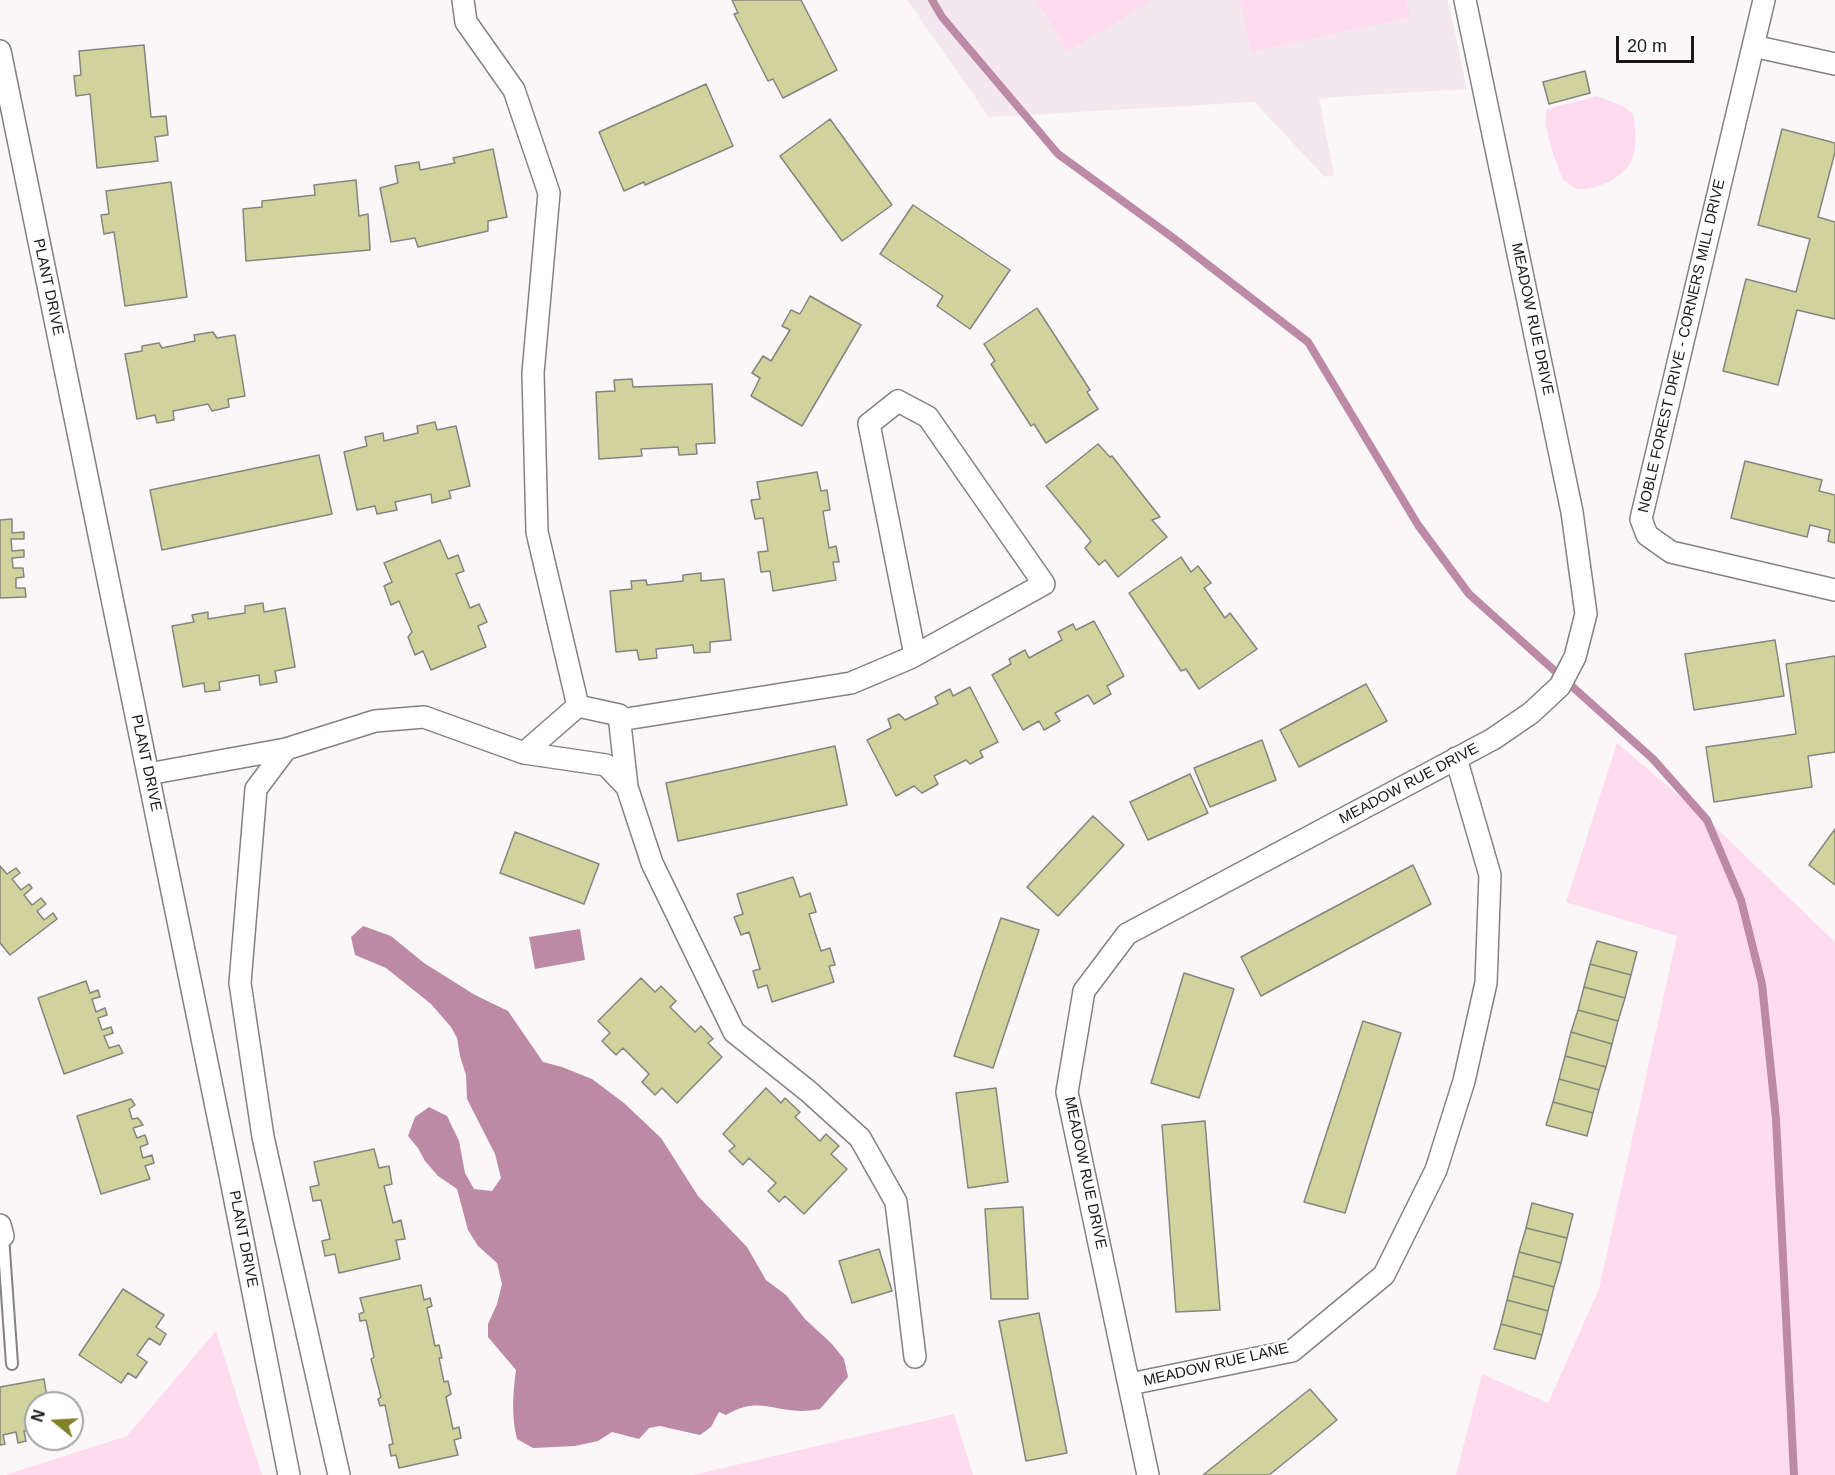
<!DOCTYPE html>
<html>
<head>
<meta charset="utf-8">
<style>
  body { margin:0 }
  #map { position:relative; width:1835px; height:1475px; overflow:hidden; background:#fbf7f9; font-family:Arial,sans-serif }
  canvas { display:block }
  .north { position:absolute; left:24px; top:1391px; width:60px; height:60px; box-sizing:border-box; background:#fff; border:2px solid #a3a3a3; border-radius:50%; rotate:288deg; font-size:16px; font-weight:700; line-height:24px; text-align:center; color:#191818 }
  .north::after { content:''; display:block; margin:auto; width:21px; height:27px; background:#82812a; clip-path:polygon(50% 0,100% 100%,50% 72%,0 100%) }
  .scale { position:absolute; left:1616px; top:36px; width:78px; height:27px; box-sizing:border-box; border:3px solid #191818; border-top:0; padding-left:8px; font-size:18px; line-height:21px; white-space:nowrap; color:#191818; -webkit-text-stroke:4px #fff; paint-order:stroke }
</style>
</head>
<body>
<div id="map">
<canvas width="1835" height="1475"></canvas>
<div class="north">N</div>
<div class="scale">20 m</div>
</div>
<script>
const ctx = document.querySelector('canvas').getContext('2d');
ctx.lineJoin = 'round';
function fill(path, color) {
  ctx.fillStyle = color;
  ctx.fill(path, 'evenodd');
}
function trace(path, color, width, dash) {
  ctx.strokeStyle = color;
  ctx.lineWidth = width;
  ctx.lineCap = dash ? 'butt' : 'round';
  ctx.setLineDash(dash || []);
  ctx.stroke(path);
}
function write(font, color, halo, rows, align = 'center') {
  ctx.font = font + ' Arial,sans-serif';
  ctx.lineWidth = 5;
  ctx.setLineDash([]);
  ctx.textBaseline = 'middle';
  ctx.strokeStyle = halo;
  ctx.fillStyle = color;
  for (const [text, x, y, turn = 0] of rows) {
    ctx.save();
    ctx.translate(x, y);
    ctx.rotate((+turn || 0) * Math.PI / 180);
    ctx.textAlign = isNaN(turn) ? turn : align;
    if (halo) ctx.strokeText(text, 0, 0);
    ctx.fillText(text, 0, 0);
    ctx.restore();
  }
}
fill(new Path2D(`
  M 907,0 L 1448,0 L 1467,89 L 1319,98 L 1334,175 L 1325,177 L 1254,102 L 989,117 Z`), '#f4e8ee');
fill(new Path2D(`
  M 1037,0 L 1152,0 L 1068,51 Z
  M 1240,0 L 1406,0 L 1410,17 L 1251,52 Z
  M 1597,96 L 1623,106 L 1633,114 C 1636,129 1638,152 1629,165 C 1619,179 1596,190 1579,189 C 1574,188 1567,183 1563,180 C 1557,164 1540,123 1547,109 Z
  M 1617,743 L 1709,821 L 1835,942 L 1835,1475 L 1456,1475 L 1482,1374 L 1548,1403 L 1599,1289 L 1677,936 L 1566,902 Z
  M 216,1331 L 262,1475 L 5,1475 L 127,1436 Z
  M 954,1414 L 973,1475 L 693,1475 Z`), '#fedbed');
fill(new Path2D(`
  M 363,926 L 391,936 L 424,963 L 475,995 L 508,1011 L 543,1062 L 562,1067 L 592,1079 L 624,1103 L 661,1138 L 698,1196 L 747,1247 L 766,1280 L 786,1295 L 805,1319 L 832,1344 L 844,1359 L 848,1377 L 820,1409 C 813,1410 807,1411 800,1411 C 770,1410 757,1397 726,1415 L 719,1412 L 711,1427 L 700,1435 L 660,1426 L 649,1428 L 639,1439 L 612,1432 L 598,1441 L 575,1446 L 533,1448 L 517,1439 C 511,1415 513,1394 516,1370 L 488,1337 L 488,1324 L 497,1304 L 502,1284 L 497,1263 L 478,1246 L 468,1230 L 457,1189 L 438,1176 L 425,1161 L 418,1148 L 408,1136 L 415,1117 L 429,1107 L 447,1116 L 459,1141 L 465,1173 L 474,1189 L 492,1191 L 501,1178 L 495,1154 L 467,1099 L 466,1075 L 460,1056 L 457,1038 L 451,1027 L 431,1004 L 386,968 L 355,955 L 351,937 Z
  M 580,929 L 585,960 L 535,969 L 529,937 Z`), '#bd8aa5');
trace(new Path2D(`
  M 932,0 L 942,17 L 1058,154 L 1172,237 L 1308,342 L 1418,525 L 1469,594 L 1653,759 L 1707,820 L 1741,900 L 1762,984 L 1776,1119 L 1794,1475`), '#bd8aa5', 8);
const building = new Path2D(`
  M 732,0 L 801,0 L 837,70 L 783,98 L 773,79 L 768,81 L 734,14 L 738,13 Z
  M 144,45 L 151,117 L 166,116 L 168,135 L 155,137 L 158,161 L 97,168 L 90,94 L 76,96 L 74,76 L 81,75 L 79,51 Z
  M 1585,71 L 1590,93 L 1549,104 L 1543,82 Z
  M 706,84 L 733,146 L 645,185 L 644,182 L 624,191 L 599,132 Z
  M 830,119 L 892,205 L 842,241 L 780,156 Z
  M 1782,129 L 1835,143 L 1835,152 L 1818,217 L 1835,222 L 1835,319 L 1797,310 L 1778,385 L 1723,371 L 1746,279 L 1796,292 L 1810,239 L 1758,225 Z
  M 493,149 L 507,217 L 488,221 L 488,231 L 418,247 L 415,238 L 391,242 L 380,188 L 398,183 L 395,166 L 419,162 L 420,170 L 455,163 L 453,158 Z
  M 356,180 L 359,216 L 368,214 L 370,250 L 246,261 L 243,209 L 262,207 L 262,201 L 315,195 L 314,185 Z
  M 171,182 L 187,297 L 125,306 L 114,232 L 104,234 L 101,215 L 109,214 L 106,191 Z
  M 913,205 L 1010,270 L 970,329 L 937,306 L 943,296 L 880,254 Z
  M 810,296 L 861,325 L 802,426 L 751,396 L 760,378 L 752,373 L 763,356 L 771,361 L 790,330 L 782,326 L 791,310 L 800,314 Z
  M 1037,308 L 1090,390 L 1087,392 L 1098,409 L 1046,443 L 1034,424 L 1031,426 L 991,364 L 995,361 L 984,344 Z
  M 213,332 L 217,338 L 235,335 L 245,396 L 228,399 L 229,407 L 212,411 L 208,404 L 173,411 L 174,420 L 157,423 L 155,415 L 137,419 L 125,354 L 142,351 L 142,346 L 159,343 L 162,348 L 195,341 L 194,335 Z
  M 632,379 L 633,387 L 712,384 L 715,443 L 696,444 L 697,454 L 679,455 L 678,447 L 641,449 L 642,456 L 599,459 L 596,392 L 615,391 L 614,380 Z
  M 435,422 L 437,430 L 456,426 L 470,486 L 449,491 L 451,498 L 432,503 L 431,494 L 395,502 L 397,510 L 377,514 L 375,506 L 357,510 L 344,452 L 367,446 L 365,437 L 383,433 L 384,441 L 418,433 L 417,426 Z
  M 1098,444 L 1110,457 L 1112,456 L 1160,517 L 1152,520 L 1167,537 L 1118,577 L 1105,560 L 1099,565 L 1085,548 L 1091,541 L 1046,486 Z
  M 319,455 L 332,514 L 162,550 L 150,490 Z
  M 1745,461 L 1822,480 L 1819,491 L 1835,495 L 1835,543 L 1828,541 L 1830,530 L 1810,525 L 1807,537 L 1731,518 Z
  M 817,472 L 821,491 L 827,490 L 830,510 L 823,511 L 829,548 L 836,546 L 839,562 L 833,562 L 836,580 L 773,591 L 770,571 L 761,572 L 758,552 L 768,551 L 763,518 L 755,519 L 751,500 L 760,499 L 757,482 Z
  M 12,519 L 12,533 L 24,532 L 24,539 L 11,539 L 12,551 L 24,550 L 24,557 L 12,558 L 13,568 L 23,568 L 24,577 L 16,578 L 16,588 L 25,588 L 26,597 L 0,598 L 0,520 Z
  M 440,540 L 448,559 L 458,555 L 464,571 L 456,574 L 470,608 L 479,604 L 487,622 L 478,626 L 486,647 L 431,670 L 423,651 L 415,655 L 408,637 L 412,632 L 399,601 L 391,605 L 384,586 L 392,582 L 384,563 Z
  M 1181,557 L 1191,572 L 1198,566 L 1211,583 L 1204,588 L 1225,618 L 1230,613 L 1257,649 L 1199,689 L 1186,669 L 1181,671 L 1129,593 Z
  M 701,573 L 701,581 L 724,579 L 731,640 L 710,642 L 710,652 L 694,653 L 693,645 L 656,649 L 657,658 L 639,660 L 637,650 L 616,652 L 610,591 L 632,589 L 631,581 L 646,580 L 647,585 L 683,581 L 683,575 Z
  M 263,603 L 264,612 L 285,608 L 295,667 L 275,671 L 277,682 L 260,685 L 259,675 L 219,682 L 220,690 L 205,692 L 204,683 L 183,687 L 172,626 L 194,622 L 192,615 L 208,612 L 208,619 L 245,613 L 245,606 Z
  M 1094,621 L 1124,676 L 1107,686 L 1111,694 L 1094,704 L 1088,695 L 1055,713 L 1060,721 L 1044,730 L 1039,721 L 1023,730 L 992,675 L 1011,664 L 1009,659 L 1025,650 L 1029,658 L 1062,640 L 1058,632 L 1073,624 L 1076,630 Z
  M 1775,640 L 1784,696 L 1694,710 L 1685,654 Z
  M 1835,656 L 1835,752 L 1808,756 L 1812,787 L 1714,802 L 1706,747 L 1796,734 L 1786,664 Z
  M 1366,684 L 1387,721 L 1299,767 L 1280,730 Z
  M 970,687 L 998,742 L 980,751 L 983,757 L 970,764 L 966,760 L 934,776 L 938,784 L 922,793 L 914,786 L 896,796 L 867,740 L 891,728 L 888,719 L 899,714 L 905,720 L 938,704 L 935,697 L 950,689 L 953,696 Z
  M 1262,740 L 1276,780 L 1210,807 L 1194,768 Z
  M 835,746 L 847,805 L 678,841 L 666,783 Z
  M 1190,774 L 1208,813 L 1148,840 L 1130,802 Z
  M 1093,816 L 1124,845 L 1058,916 L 1027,887 Z
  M 1835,829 L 1835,885 L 1809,865 Z
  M 515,832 L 599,864 L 584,904 L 500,873 Z
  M 1413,865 L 1431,904 L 1261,996 L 1241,957 Z
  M 0,866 L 7,874 L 16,868 L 20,873 L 12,879 L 21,890 L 29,884 L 32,888 L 24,895 L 32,905 L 41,898 L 46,904 L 37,911 L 44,920 L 53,913 L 57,919 L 10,955 L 0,943 Z
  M 793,877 L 800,897 L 810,893 L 816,912 L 809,914 L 821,951 L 830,948 L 835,965 L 829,966 L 834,982 L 772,1002 L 767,985 L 758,988 L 753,971 L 760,969 L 749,932 L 741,935 L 734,917 L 743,914 L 737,894 Z
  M 1001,918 L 1039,930 L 993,1068 L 954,1056 Z
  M 1597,941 L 1637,952 L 1631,975 L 1590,964 Z
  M 1590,964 L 1631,975 L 1625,998 L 1584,987 Z
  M 1184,973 L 1234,989 L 1199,1098 L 1151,1083 Z
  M 641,978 L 655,992 L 661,986 L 676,1001 L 670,1007 L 695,1032 L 701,1026 L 713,1039 L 708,1043 L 722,1057 L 677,1103 L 662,1088 L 655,1095 L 642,1082 L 649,1074 L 623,1048 L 616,1055 L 602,1041 L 610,1033 L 598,1021 Z
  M 86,981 L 90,993 L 98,990 L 100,997 L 92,999 L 96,1012 L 105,1008 L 107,1015 L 98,1018 L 102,1030 L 111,1027 L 113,1033 L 104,1036 L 109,1048 L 119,1045 L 123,1053 L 64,1074 L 38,998 Z
  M 1584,987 L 1625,998 L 1618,1021 L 1578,1010 Z
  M 1578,1010 L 1618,1021 L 1612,1044 L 1571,1032 Z
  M 1363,1021 L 1401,1033 L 1345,1213 L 1304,1202 Z
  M 1571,1032 L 1612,1044 L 1606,1067 L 1565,1056 Z
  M 1565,1056 L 1606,1067 L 1599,1090 L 1559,1079 Z
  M 1559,1079 L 1599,1090 L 1593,1113 L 1553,1102 Z
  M 766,1088 L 781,1103 L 785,1098 L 800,1112 L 795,1117 L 820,1141 L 826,1134 L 839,1146 L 831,1154 L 847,1169 L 804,1214 L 785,1196 L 779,1202 L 768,1191 L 776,1183 L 749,1158 L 743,1165 L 729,1151 L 735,1146 L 723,1134 Z
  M 996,1088 L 1008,1182 L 968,1188 L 956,1093 Z
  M 131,1099 L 135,1105 L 129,1109 L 132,1119 L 138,1118 L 143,1125 L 133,1128 L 137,1138 L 145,1135 L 148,1144 L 140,1147 L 143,1158 L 152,1155 L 154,1163 L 145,1166 L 150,1179 L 101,1194 L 77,1116 Z
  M 1553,1102 L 1593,1113 L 1587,1136 L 1546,1125 Z
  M 1205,1121 L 1220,1310 L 1176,1312 L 1162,1125 Z
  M 374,1149 L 379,1168 L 389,1166 L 392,1184 L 384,1186 L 393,1223 L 401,1220 L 405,1239 L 396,1240 L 400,1259 L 339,1273 L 335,1254 L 325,1256 L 322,1241 L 330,1239 L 321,1200 L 313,1201 L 310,1187 L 319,1185 L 314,1162 Z
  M 1532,1203 L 1573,1214 L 1567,1238 L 1526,1228 Z
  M 1023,1207 L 1028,1299 L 991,1299 L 985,1209 Z
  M 1526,1228 L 1567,1238 L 1561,1263 L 1519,1252 Z
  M 879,1249 L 892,1291 L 852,1303 L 839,1261 Z
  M 1519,1252 L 1561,1263 L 1554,1287 L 1513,1276 Z
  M 1513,1276 L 1554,1287 L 1548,1311 L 1507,1300 Z
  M 421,1285 L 424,1300 L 430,1298 L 432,1306 L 427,1308 L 435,1346 L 439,1345 L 442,1358 L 439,1358 L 444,1382 L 448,1381 L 451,1394 L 446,1397 L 453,1429 L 459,1427 L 461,1438 L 454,1440 L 458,1455 L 399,1468 L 396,1455 L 391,1456 L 389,1445 L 393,1444 L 385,1405 L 380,1406 L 378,1399 L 381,1397 L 371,1359 L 374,1357 L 366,1320 L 360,1321 L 359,1314 L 364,1312 L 360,1298 Z
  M 123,1289 L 164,1315 L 156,1327 L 166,1334 L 160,1345 L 149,1338 L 137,1355 L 147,1362 L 136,1378 L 128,1373 L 121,1383 L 79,1355 Z
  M 1507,1300 L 1548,1311 L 1542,1335 L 1501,1324 Z
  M 1039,1313 L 1067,1453 L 1026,1461 L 999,1321 Z
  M 1501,1324 L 1542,1335 L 1535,1359 L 1494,1349 Z
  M 44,1379 L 48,1403 L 36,1403 L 36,1438 L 35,1429 L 24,1431 L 26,1441 L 18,1443 L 16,1432 L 3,1435 L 5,1444 L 0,1445 L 0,1387 Z
  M 1310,1389 L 1337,1420 L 1269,1475 L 1203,1475 Z`);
fill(building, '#d1d39d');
trace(building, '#848581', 1.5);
const lane = new Path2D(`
  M 3,1236 L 12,1364`);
const street = new Path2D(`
  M 463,0 L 466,22 L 514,90 L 549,193 L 533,373 L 537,532 L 578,706
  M 1764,0 L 1641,519 L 1647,535 L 1671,552 L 1835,590
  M 1753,46 L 1835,64
  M 0,51 L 229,1170 L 289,1475
  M 620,720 L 851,683 L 910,658 L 1044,584 L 928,417 L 898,401 L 869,424 L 915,655
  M 286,749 L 256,789 L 240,983 L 263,1137 L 339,1475
  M 524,753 L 578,706 L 619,715 L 627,787
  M 148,774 L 286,749 L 375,721 L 424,717 L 524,753 L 606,765 L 627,787 L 652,863 L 734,1032 L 808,1091 L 860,1138 L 896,1202 L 915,1357
  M 0,1225 L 3,1236
  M 1130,1384 L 1292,1351 L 1384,1275 L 1436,1170 L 1464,1081 L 1486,983 L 1490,875 L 1456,758
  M 1148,1475 L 1067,1092 L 1084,991 L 1127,934 L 1493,739 L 1531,713 L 1560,686 L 1575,657 L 1586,614 L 1572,512 L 1465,0`);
trace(lane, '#858183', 14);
trace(street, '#858183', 24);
trace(lane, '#fff', 10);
trace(street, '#fff', 21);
write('15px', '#191818', '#fff', [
  ["PLANT DRIVE",48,287,78],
  ["MEADOW RUE DRIVE",1532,319,78],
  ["NOBLE FOREST DRIVE - CORNERS MILL DRIVE",1682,346,-77],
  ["PLANT DRIVE",146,763,78],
  ["MEADOW RUE DRIVE",1409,784,-28],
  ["MEADOW RUE DRIVE",1085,1173,78],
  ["PLANT DRIVE",243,1239,79],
  ["MEADOW RUE LANE",1216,1365,-13]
]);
</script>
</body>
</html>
